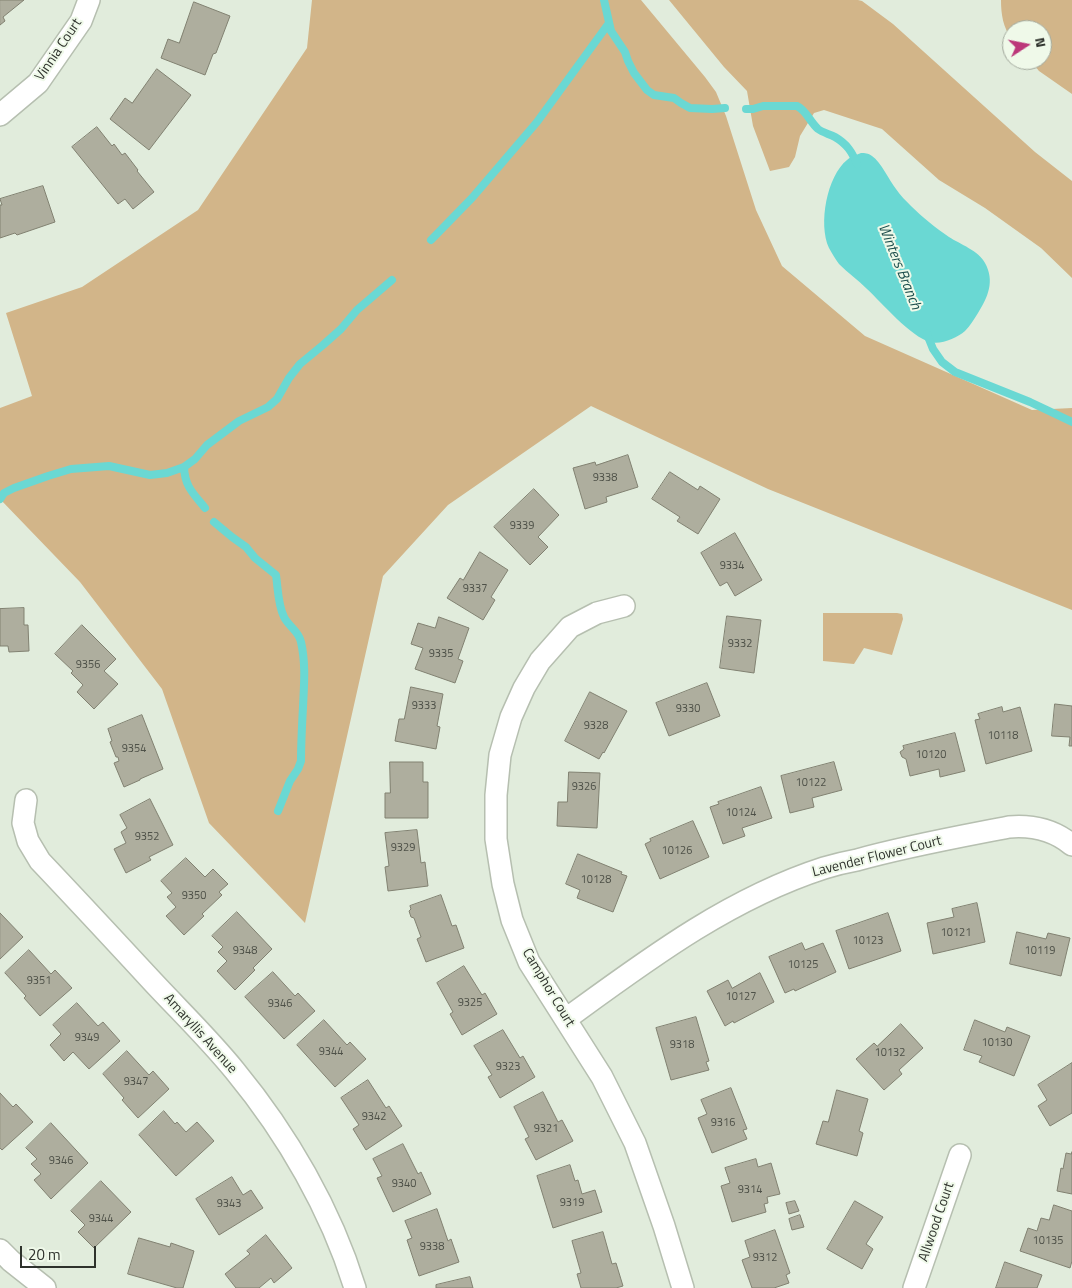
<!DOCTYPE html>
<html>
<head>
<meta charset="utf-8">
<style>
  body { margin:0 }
  #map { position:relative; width:1072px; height:1288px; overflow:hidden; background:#e1ecdc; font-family:"Titillium Web",sans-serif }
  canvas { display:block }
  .north { position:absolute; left:1002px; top:20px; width:50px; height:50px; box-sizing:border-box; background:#eff9e9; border:1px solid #a2a99d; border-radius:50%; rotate:79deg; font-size:14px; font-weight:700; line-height:20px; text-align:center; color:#2e322c }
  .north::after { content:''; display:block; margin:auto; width:18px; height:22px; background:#bc377a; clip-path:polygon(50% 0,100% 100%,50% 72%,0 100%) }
  .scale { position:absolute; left:20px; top:1246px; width:76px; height:22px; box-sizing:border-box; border:2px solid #2e322c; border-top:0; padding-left:6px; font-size:15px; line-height:18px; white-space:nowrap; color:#2e322c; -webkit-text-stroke:4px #eff9e9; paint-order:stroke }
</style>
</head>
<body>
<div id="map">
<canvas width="1072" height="1288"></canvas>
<div class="north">N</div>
<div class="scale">20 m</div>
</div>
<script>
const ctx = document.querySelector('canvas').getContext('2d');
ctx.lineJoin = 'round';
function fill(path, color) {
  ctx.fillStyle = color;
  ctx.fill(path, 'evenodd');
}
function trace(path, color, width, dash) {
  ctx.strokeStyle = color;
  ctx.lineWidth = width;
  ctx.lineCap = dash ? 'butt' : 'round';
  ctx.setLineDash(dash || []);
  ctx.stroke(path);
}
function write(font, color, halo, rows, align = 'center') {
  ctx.font = font + ' "Titillium Web",sans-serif';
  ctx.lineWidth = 4;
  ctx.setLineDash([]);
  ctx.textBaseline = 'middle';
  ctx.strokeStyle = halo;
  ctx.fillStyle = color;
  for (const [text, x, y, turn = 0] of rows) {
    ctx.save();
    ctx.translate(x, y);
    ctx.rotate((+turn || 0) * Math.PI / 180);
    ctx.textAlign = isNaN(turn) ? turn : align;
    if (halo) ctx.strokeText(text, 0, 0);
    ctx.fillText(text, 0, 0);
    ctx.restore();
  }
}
fill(new Path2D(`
  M 312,0 L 641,0 L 705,77 L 716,92 L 726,116 L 756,210 L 782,266 L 865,336 L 1032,410 L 1072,408 L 1072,610 L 768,489 L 591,406 L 448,505 L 383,576 L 305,923 L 209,823 L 162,689 L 80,582 L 0,499 L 0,408 L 32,396 L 6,313 L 82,287 L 198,210 L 307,48 Z
  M 669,0 L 858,0 L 862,1 L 893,24 L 1035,152 L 1072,181 L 1072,278 L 1041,248 L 985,208 L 939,180 L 882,129 L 824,110 L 814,113 L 800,136 L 795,157 L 789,167 L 770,171 L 753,126 L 747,91 L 724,67 Z
  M 1001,0 L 1072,0 L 1072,94 L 1039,71 L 1030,60 L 1042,60 L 1042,30 L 1012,30 L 1012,39 C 1003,28 1001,14 1001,0 Z
  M 823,613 L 897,613 L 902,614 L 903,619 L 892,655 L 864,648 L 854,664 L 823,661 Z`), '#d2b589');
fill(new Path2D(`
  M 861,153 C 865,153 868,153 872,156 C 881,162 889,180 896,189 C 900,195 906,201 911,206 C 922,217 936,228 949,237 C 960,244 979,251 985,263 C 995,281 988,297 978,313 C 974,319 970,326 965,331 C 957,338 941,345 930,342 C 911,337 882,303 867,289 C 858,280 848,273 839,264 C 835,259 832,253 829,248 C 818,224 827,176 847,160 C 851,156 856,155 861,153 Z`), '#6ad8d3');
trace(new Path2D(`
  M 604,0 L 611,31 L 625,52 L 628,61 L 634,73 L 647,90 L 654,95 L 674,98 L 681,103 L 690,108 L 712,109 L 725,108
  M 746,109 L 753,109 L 763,106 L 797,106 C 806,110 810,122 818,129 C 823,133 830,134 835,137 C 847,144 852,152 857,164
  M 431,240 L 472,198 L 537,122 L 609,23
  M 927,334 L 933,349 L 942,362 L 955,372 L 1030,402 L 1072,422
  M 184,467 C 185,487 193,493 205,508
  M 0,499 L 4,493 L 14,488 L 48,476 L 71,469 L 109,466 L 150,475 L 167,473 L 184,467 L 195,459 L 207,445 L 239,421 L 268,407 L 277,399 L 289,378 L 300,364 L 323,345 L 341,329 L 357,310 L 392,280
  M 214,522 L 232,537 L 246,547 L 255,558 L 276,575 C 278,589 278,605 284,617 C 289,627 299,631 301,642 C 306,664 304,685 303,707 C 302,725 301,743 301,761 L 298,769 L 290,781 L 278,811`), '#6ad8d3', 8);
const building = new Path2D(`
  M 0,0 L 24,0 L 3,17 L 5,21 L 0,25 Z
  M 194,2 L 230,16 L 216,53 L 213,54 L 205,75 L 161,58 L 168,39 L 179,43 Z
  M 157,69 L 191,95 L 149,150 L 110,119 L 125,98 L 132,103 Z
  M 97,127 L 112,146 L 114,144 L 122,155 L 125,153 L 138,170 L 137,171 L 154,192 L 133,209 L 125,199 L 118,204 L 72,147 Z
  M 43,186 L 55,222 L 17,235 L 15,233 L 0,238 L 0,205 L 2,205 L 0,199 Z
  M 628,455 L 638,487 L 606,497 L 607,502 L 585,509 L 573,468 L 595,462 L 596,465 Z
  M 670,472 L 698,490 L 700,486 L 720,499 L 698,534 L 677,521 L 680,517 L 652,499 Z
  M 534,489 L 559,515 L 538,537 L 548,547 L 530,565 L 494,527 Z
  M 735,533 L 762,580 L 735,596 L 727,582 L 720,586 L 701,553 Z
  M 480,552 L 508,570 L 491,597 L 495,600 L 483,620 L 447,598 L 460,578 L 463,580 Z
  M 24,608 L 24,625 L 28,625 L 29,651 L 9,652 L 8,646 L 0,646 L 0,609 Z
  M 727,616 L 761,620 L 754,673 L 720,668 Z
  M 439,617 L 469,628 L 458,659 L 463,661 L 455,683 L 415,669 L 423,648 L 411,644 L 418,623 L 435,628 Z
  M 82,625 L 116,659 L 104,671 L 118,684 L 94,709 L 77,692 L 83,685 L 71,673 L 73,671 L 55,654 Z
  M 707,683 L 720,716 L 669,736 L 656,703 Z
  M 411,687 L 443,694 L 437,726 L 440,727 L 436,749 L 395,741 L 399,719 L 404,719 Z
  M 590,692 L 627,711 L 604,753 L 603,752 L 599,759 L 565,741 Z
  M 1055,704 L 1072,706 L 1072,746 L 1069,746 L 1070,737 L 1052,736 Z
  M 1002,707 L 1003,712 L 1020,707 L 1032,751 L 986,764 L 975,720 L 980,719 L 978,714 Z
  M 142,715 L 163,769 L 140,779 L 140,780 L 124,787 L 114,763 L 119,761 L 118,757 L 116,757 L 110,742 L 112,741 L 108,729 Z
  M 955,733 L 965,771 L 940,777 L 939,769 L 910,776 L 906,759 L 902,757 L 900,752 L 904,749 L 903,746 Z
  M 390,762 L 423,762 L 423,782 L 428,782 L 428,818 L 385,818 L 385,793 L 390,793 Z
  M 834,762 L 842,790 L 812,798 L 814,807 L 790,813 L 781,776 Z
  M 569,772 L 600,773 L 597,828 L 557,826 L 558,802 L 567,802 Z
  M 761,787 L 772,818 L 742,828 L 745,836 L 723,844 L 710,807 L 719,804 L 718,802 Z
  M 150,799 L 173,845 L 149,857 L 151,860 L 126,873 L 114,849 L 126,843 L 121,832 L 127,828 L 120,815 Z
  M 693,821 L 709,857 L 660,879 L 645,844 L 651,841 L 650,839 Z
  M 417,830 L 421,863 L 425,862 L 428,886 L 388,891 L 385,867 L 389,866 L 385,833 Z
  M 578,854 L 622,872 L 621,874 L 627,876 L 613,912 L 577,898 L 580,890 L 566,884 Z
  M 186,858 L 205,877 L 213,869 L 228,884 L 219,892 L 222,895 L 202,914 L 204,916 L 184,935 L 166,916 L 176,907 L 167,897 L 172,893 L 161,881 Z
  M 441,895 L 452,926 L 456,925 L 464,948 L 426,962 L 417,939 L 421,937 L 414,918 L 411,917 L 409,911 L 411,909 L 410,906 Z
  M 977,903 L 985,942 L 933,954 L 927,923 L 954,917 L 952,909 Z
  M 237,912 L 272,949 L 253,968 L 255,970 L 235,990 L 217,971 L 227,961 L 218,952 L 223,947 L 212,936 Z
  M 0,913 L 23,937 L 0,959 Z
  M 888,913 L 901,951 L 849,969 L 836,931 Z
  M 1017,932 L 1046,939 L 1048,933 L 1070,938 L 1061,976 L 1010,964 Z
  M 802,943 L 805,950 L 823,943 L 836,972 L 795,991 L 794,989 L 785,993 L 769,957 Z
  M 29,950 L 51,974 L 55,970 L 72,988 L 40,1016 L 24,998 L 26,996 L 5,973 Z
  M 464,966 L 482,995 L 485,993 L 497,1014 L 462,1035 L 450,1014 L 453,1012 L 437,983 Z
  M 273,972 L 295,996 L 298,993 L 315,1011 L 284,1039 L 245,997 Z
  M 760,973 L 774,1002 L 734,1023 L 733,1021 L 725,1026 L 707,991 L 728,980 L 732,988 Z
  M 77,1003 L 98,1026 L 103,1022 L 120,1041 L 89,1069 L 73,1052 L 64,1061 L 50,1045 L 61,1034 L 53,1025 Z
  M 696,1017 L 709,1061 L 706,1062 L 709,1070 L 671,1080 L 656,1028 Z
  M 324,1020 L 347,1045 L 350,1042 L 366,1059 L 335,1087 L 297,1045 Z
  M 975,1020 L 1005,1032 L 1007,1027 L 1030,1036 L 1014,1076 L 979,1062 L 982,1056 L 964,1050 Z
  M 901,1024 L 923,1048 L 899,1070 L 902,1074 L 884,1090 L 856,1059 L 874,1043 L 877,1046 Z
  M 503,1030 L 520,1058 L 523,1056 L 535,1077 L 500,1098 L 488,1077 L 492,1075 L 474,1046 Z
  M 127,1051 L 149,1075 L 153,1071 L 169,1089 L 138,1118 L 122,1100 L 124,1098 L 103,1074 Z
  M 1072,1063 L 1072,1113 L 1050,1126 L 1038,1106 L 1047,1100 L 1038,1085 Z
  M 368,1080 L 386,1108 L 389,1106 L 402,1126 L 366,1150 L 353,1129 L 359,1125 L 341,1098 Z
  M 731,1088 L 747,1129 L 743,1130 L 747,1139 L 712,1153 L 698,1118 L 707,1114 L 701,1100 Z
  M 837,1090 L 868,1099 L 859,1131 L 863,1133 L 857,1156 L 816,1144 L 823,1121 L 828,1122 Z
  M 543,1092 L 558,1122 L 562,1120 L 573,1141 L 536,1160 L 525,1139 L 529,1137 L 514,1107 Z
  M 0,1093 L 13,1107 L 16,1104 L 33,1122 L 2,1150 L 0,1148 Z
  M 164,1111 L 175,1124 L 177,1122 L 186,1132 L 197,1122 L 214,1141 L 176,1176 L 139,1135 Z
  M 51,1123 L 88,1163 L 51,1199 L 34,1180 L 41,1174 L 31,1164 L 37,1159 L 26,1148 Z
  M 403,1144 L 418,1174 L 421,1172 L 431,1194 L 393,1212 L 377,1178 L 382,1176 L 373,1159 Z
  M 1072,1152 L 1072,1194 L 1057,1191 L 1061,1168 L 1063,1169 L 1066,1153 L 1071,1154 Z
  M 756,1159 L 758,1167 L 771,1163 L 780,1194 L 767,1197 L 768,1203 L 764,1204 L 766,1212 L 732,1222 L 721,1186 L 730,1183 L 725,1168 Z
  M 570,1165 L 575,1181 L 578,1180 L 582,1194 L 595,1190 L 602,1212 L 553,1228 L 537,1176 Z
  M 232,1177 L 243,1195 L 251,1190 L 263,1208 L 219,1235 L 196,1199 Z
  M 101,1181 L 131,1212 L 94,1248 L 78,1232 L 85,1225 L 71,1211 Z
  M 795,1201 L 799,1211 L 789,1214 L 786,1203 Z
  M 855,1201 L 883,1217 L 866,1244 L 873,1249 L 862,1269 L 827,1249 Z
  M 1054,1205 L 1072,1211 L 1072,1261 L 1070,1268 L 1020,1251 L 1028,1228 L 1037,1231 L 1041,1218 L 1049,1220 Z
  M 437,1209 L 448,1241 L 451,1239 L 459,1262 L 419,1276 L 407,1240 L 412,1238 L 405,1221 Z
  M 800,1215 L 804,1227 L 792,1230 L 789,1219 Z
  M 775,1230 L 790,1273 L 786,1275 L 789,1283 L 774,1288 L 752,1288 L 742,1260 L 750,1257 L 745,1241 Z
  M 603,1232 L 612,1264 L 616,1263 L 623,1286 L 616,1288 L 581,1288 L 577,1274 L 581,1273 L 572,1241 Z
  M 266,1235 L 292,1268 L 274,1283 L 271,1278 L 259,1288 L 236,1288 L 225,1274 L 250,1254 L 247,1251 Z
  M 139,1238 L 170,1247 L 171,1243 L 194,1251 L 183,1288 L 177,1288 L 128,1274 Z
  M 1005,1262 L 1042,1275 L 1037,1288 L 996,1288 Z
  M 470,1277 L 473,1288 L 436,1288 L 436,1285 Z`);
fill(building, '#aeae9e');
trace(building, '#818171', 1);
const minor = new Path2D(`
  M 0,115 L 38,83 L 81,21 L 89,0
  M 624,606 L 597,613 L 570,627 L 540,661 L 524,688 L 511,717 L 500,755 L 496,795 L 496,839 L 503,884 L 512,920 L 529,962 L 602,1077 L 635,1143 L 664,1226 L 683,1288
  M 26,800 L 23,823 L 28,841 L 40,861 C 78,901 116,942 153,982 C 181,1012 210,1040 235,1071 C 287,1134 331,1210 355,1288
  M 566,1019 C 647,960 728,899 824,868 C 834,865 846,862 857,860 C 907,846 958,837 1009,827 C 1032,825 1054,830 1072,845
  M 0,1250 L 11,1261 L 45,1288
  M 914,1288 L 960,1155`);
trace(minor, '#b6bfb0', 24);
trace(minor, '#fff', 21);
write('11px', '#4e5148', null, [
  ["9338",605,478],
  ["9339",522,526],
  ["9334",732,566],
  ["9337",475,589],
  ["9332",740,644],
  ["9335",441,654],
  ["9356",88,665],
  ["9333",424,706],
  ["9330",688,709],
  ["9328",596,726],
  ["10118",1003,736],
  ["9354",134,749],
  ["10120",931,755],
  ["10122",811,783],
  ["9326",584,787],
  ["10124",741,813],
  ["9352",147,837],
  ["9329",403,848],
  ["10126",677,851],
  ["10128",596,880],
  ["9350",194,896],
  ["10121",956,933],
  ["10123",868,941],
  ["9348",245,951],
  ["10119",1040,951],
  ["10125",803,965],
  ["9351",39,981],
  ["10127",741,997],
  ["9325",470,1003],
  ["9346",280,1004],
  ["9349",87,1038],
  ["10130",997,1043],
  ["9318",682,1045],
  ["9344",331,1052],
  ["10132",890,1053],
  ["9323",508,1067],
  ["9347",136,1082],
  ["9342",374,1117],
  ["9316",723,1123],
  ["9321",546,1129],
  ["9346",61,1161],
  ["9340",404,1184],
  ["9314",750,1190],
  ["9319",572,1203],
  ["9343",229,1204],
  ["9344",101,1219],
  ["10135",1048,1241],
  ["9338",432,1247],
  ["9312",765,1258]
]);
write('14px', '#2e322c', '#eff9e9', [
  ["Vinnia Court",59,50,-56],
  ["Lavender Flower Court",877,857,-14],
  ["Camphor Court",548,988,59],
  ["Amaryllis Avenue",200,1034,48],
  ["Allwood Court",937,1222,-71]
]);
write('italic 15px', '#1d4e4c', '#eff9e9', [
  ["Winters Branch",899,267,68]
]);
</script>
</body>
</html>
